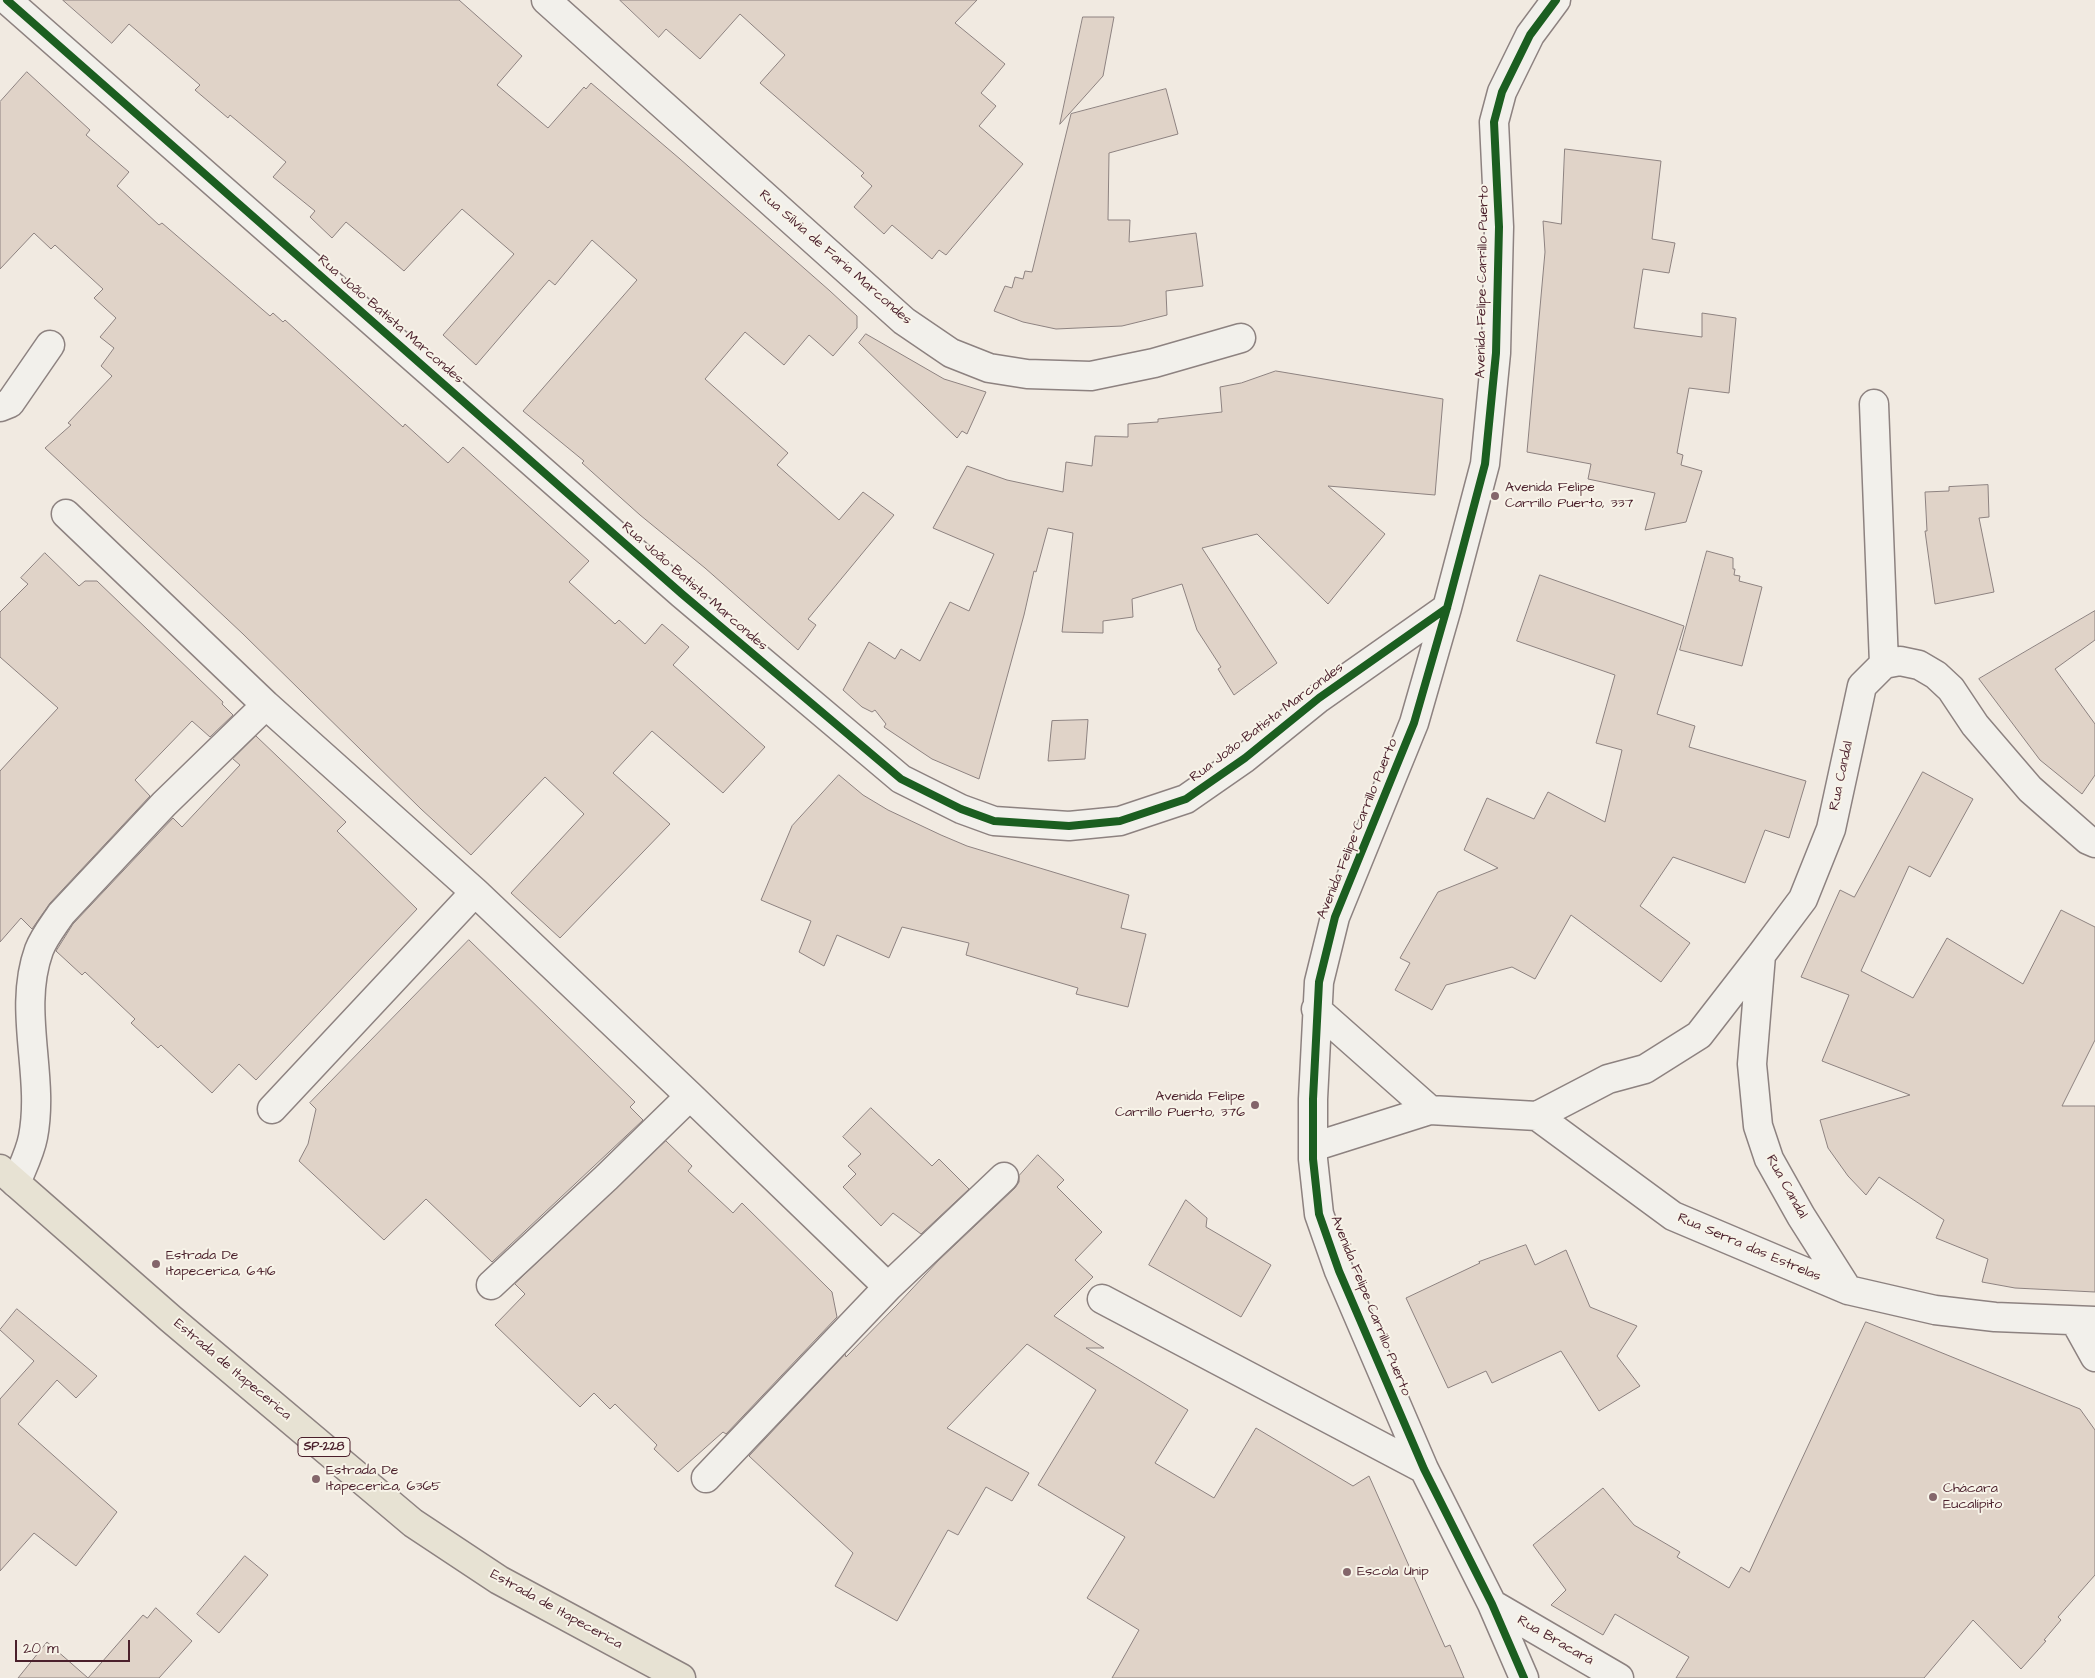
<!DOCTYPE html>
<html>
<head>
<meta charset="utf-8">
<style>
  body { margin:0 }
  #map { position:relative; width:2095px; height:1678px; overflow:hidden; background:#f1eae1; font-family:"Architects Daughter",sans-serif }
  canvas { display:block }
  .scale { position:absolute; left:15px; top:1640px; width:115px; height:22px; box-sizing:border-box; border:2px solid #4a1f2b; border-top:0; padding-left:6px; font-size:15px; line-height:18px; white-space:nowrap; color:#4a1f2b; -webkit-text-stroke:4px #f7f3e8; paint-order:stroke }
</style>
</head>
<body>
<div id="map">
<canvas width="2095" height="1678"></canvas>
<div class="scale">20 m</div>
</div>
<script>
const ctx = document.querySelector('canvas').getContext('2d');
ctx.lineJoin = 'round';
function fill(path, color) {
  ctx.fillStyle = color;
  ctx.fill(path, 'evenodd');
}
function trace(path, color, width, dash) {
  ctx.strokeStyle = color;
  ctx.lineWidth = width;
  ctx.lineCap = dash ? 'butt' : 'round';
  ctx.setLineDash(dash || []);
  ctx.stroke(path);
}
function write(font, color, halo, rows, align = 'center') {
  ctx.font = font + ' "Architects Daughter",sans-serif';
  ctx.lineWidth = 4;
  ctx.setLineDash([]);
  ctx.textBaseline = 'middle';
  ctx.strokeStyle = halo;
  ctx.fillStyle = color;
  for (const [text, x, y, turn = 0] of rows) {
    ctx.save();
    ctx.translate(x, y);
    ctx.rotate((+turn || 0) * Math.PI / 180);
    ctx.textAlign = isNaN(turn) ? turn : align;
    if (halo) ctx.strokeText(text, 0, 0);
    ctx.fillText(text, 0, 0);
    ctx.restore();
  }
}
const building = new Path2D(`
  M 63,0 L 459,0 L 522,56 L 497,85 L 548,128 L 584,87 L 586,89 L 591,83 L 680,159 L 830,291 L 857,316 L 857,328 L 833,356 L 809,335 L 784,365 L 745,332 L 705,379 L 788,453 L 777,465 L 839,520 L 863,492 L 894,515 L 808,619 L 816,625 L 798,650 L 705,568 L 640,515 L 582,463 L 584,461 L 523,411 L 637,280 L 592,240 L 555,285 L 549,280 L 476,365 L 443,335 L 514,254 L 462,209 L 404,271 L 346,222 L 332,238 L 310,217 L 315,211 L 273,177 L 286,162 L 230,115 L 228,118 L 195,90 L 200,85 L 129,24 L 112,43 Z
  M 620,0 L 977,0 L 955,23 L 1005,64 L 981,93 L 996,106 L 979,126 L 1023,164 L 946,255 L 939,250 L 932,259 L 892,225 L 884,234 L 854,207 L 872,186 L 861,176 L 864,173 L 760,83 L 785,55 L 740,14 L 700,59 L 666,29 L 659,37 Z
  M 1083,17 L 1114,17 L 1103,76 L 1060,124 Z
  M 27,72 L 90,130 L 86,135 L 129,172 L 117,186 L 159,225 L 162,223 L 270,316 L 273,313 L 283,322 L 285,320 L 403,427 L 405,424 L 448,463 L 463,447 L 589,561 L 569,582 L 615,624 L 619,620 L 645,644 L 662,624 L 689,647 L 673,665 L 765,747 L 723,793 L 652,731 L 613,773 L 670,824 L 560,938 L 511,893 L 584,814 L 545,777 L 471,855 L 421,809 L 243,634 L 45,448 L 71,425 L 68,423 L 112,376 L 101,366 L 114,348 L 100,337 L 116,318 L 94,298 L 103,289 L 55,245 L 51,249 L 34,233 L 0,269 L 0,102 Z
  M 1166,89 L 1178,134 L 1109,153 L 1108,220 L 1130,220 L 1129,242 L 1196,233 L 1203,286 L 1166,291 L 1167,315 L 1122,326 L 1056,329 L 1023,322 L 994,311 L 1005,286 L 1012,288 L 1015,277 L 1023,279 L 1025,271 L 1032,272 L 1071,114 Z
  M 1565,149 L 1661,161 L 1652,239 L 1675,243 L 1669,273 L 1643,269 L 1634,328 L 1702,337 L 1702,313 L 1736,318 L 1729,393 L 1689,388 L 1677,453 L 1683,455 L 1681,465 L 1702,471 L 1686,522 L 1645,530 L 1655,493 L 1588,479 L 1591,464 L 1527,452 L 1545,252 L 1543,221 L 1561,224 Z
  M 866,334 L 944,379 L 986,392 L 967,434 L 962,431 L 957,438 L 859,343 Z
  M 1276,371 L 1443,399 L 1435,495 L 1328,486 L 1385,534 L 1328,604 L 1257,534 L 1202,548 L 1277,663 L 1234,695 L 1218,669 L 1221,667 L 1197,630 L 1182,584 L 1132,599 L 1133,617 L 1103,621 L 1103,633 L 1062,632 L 1073,533 L 1048,528 L 1036,572 L 1034,571 L 1024,615 L 979,779 L 932,759 L 884,727 L 886,724 L 875,710 L 872,712 L 862,707 L 843,690 L 869,642 L 895,659 L 901,649 L 920,661 L 950,602 L 969,611 L 994,554 L 933,528 L 967,466 L 1007,480 L 1063,492 L 1066,462 L 1092,466 L 1095,436 L 1128,437 L 1128,424 L 1158,422 L 1158,419 L 1222,412 L 1220,387 L 1241,383 Z
  M 1988,485 L 1989,517 L 1979,518 L 1994,592 L 1935,604 L 1925,531 L 1927,531 L 1925,492 L 1949,491 L 1949,487 Z
  M 1707,551 L 1733,558 L 1733,569 L 1735,569 L 1734,575 L 1740,576 L 1739,581 L 1762,587 L 1742,666 L 1680,650 Z
  M 45,553 L 79,586 L 85,581 L 97,581 L 223,702 L 222,704 L 233,715 L 210,737 L 192,721 L 135,780 L 150,796 L 50,903 L 32,929 L 21,918 L 0,942 L 0,771 L 58,708 L 0,657 L 0,612 L 28,584 L 21,578 Z
  M 1540,575 L 1684,626 L 1657,714 L 1695,726 L 1689,747 L 1806,781 L 1789,838 L 1765,830 L 1745,883 L 1673,857 L 1640,906 L 1690,943 L 1661,982 L 1571,915 L 1535,979 L 1512,967 L 1446,985 L 1432,1010 L 1395,990 L 1410,963 L 1400,958 L 1438,892 L 1498,868 L 1464,850 L 1487,798 L 1534,819 L 1548,792 L 1605,822 L 1622,750 L 1596,743 L 1615,675 L 1517,641 Z
  M 2095,611 L 2095,640 L 2055,669 L 2095,724 L 2095,775 L 2082,794 L 2040,760 L 1979,679 Z
  M 1088,720 L 1085,759 L 1048,761 L 1052,721 Z
  M 256,736 L 346,822 L 337,831 L 417,909 L 256,1080 L 239,1064 L 212,1093 L 161,1045 L 158,1048 L 131,1023 L 135,1019 L 85,972 L 82,975 L 56,951 L 73,924 L 173,818 L 182,827 L 240,765 L 233,759 Z
  M 1923,772 L 1973,799 L 1930,877 L 1909,866 L 1861,971 L 1913,998 L 1947,938 L 2023,984 L 2061,910 L 2095,927 L 2095,1040 L 2062,1106 L 2095,1106 L 2095,1292 L 2015,1288 L 1982,1282 L 1988,1259 L 1936,1238 L 1944,1220 L 1879,1177 L 1866,1195 L 1848,1176 L 1828,1148 L 1820,1120 L 1910,1095 L 1822,1061 L 1849,995 L 1801,977 L 1840,890 L 1854,897 Z
  M 839,775 L 863,795 L 888,810 L 941,835 L 967,846 L 1129,895 L 1121,928 L 1146,934 L 1128,1007 L 1076,994 L 1078,988 L 966,955 L 969,943 L 902,927 L 889,958 L 837,935 L 824,966 L 799,952 L 811,921 L 761,900 L 792,826 Z
  M 469,940 L 635,1102 L 630,1107 L 643,1120 L 492,1262 L 426,1199 L 384,1240 L 299,1161 L 308,1144 L 316,1109 L 310,1103 Z
  M 871,1108 L 932,1166 L 939,1159 L 969,1189 L 921,1234 L 893,1213 L 881,1226 L 843,1187 L 856,1174 L 848,1166 L 861,1154 L 843,1137 Z
  M 666,1141 L 692,1166 L 688,1171 L 733,1213 L 742,1203 L 829,1289 L 832,1292 L 837,1317 L 726,1434 L 723,1432 L 678,1472 L 654,1449 L 657,1445 L 615,1404 L 610,1409 L 594,1393 L 580,1407 L 495,1325 L 525,1294 L 515,1284 Z
  M 1038,1155 L 1064,1180 L 1057,1187 L 1102,1232 L 1075,1260 L 1093,1277 L 1054,1316 L 1104,1348 L 1086,1348 L 1188,1410 L 1155,1463 L 1214,1498 L 1256,1428 L 1353,1486 L 1369,1476 L 1445,1647 L 1450,1645 L 1464,1678 L 1112,1678 L 1139,1630 L 1087,1598 L 1125,1537 L 1038,1485 L 1096,1390 L 1027,1344 L 947,1428 L 1029,1473 L 1012,1501 L 986,1487 L 958,1535 L 948,1530 L 897,1621 L 835,1586 L 853,1553 L 749,1456 L 845,1354 L 846,1357 L 897,1305 L 938,1261 L 1015,1188 L 1019,1182 L 1019,1176 Z
  M 1186,1200 L 1207,1218 L 1206,1227 L 1271,1265 L 1241,1317 L 1149,1265 Z
  M 1526,1245 L 1535,1265 L 1566,1250 L 1590,1307 L 1637,1326 L 1617,1356 L 1640,1386 L 1599,1411 L 1561,1351 L 1492,1383 L 1486,1371 L 1448,1388 L 1406,1298 L 1480,1263 L 1479,1262 Z
  M 17,1309 L 97,1376 L 76,1398 L 57,1380 L 18,1424 L 117,1512 L 76,1566 L 34,1533 L 0,1571 L 0,1399 L 34,1361 L 0,1330 Z
  M 1866,1322 L 2080,1409 L 2095,1430 L 2095,1575 L 2058,1617 L 2061,1620 L 2044,1640 L 2046,1641 L 2021,1669 L 1973,1620 L 1924,1678 L 1676,1678 L 1689,1657 L 1615,1614 L 1603,1635 L 1551,1605 L 1566,1590 L 1533,1545 L 1603,1488 L 1634,1525 L 1680,1552 L 1677,1557 L 1729,1588 L 1741,1567 L 1749,1572 Z
  M 245,1556 L 268,1575 L 219,1633 L 197,1614 Z
  M 156,1608 L 192,1641 L 159,1678 L 18,1678 L 47,1642 L 88,1678 L 143,1615 L 147,1618 Z`);
fill(building, '#e0d3c8');
trace(building, '#8d8280', 1);
const minor = new Path2D(`
  M 7,0 L 682,594 L 901,779 L 961,809 L 994,821 L 1069,826 L 1120,821 L 1186,799 L 1245,758 L 1319,698 L 1447,608
  M 546,0 L 904,321 L 951,353 L 989,368 L 1027,374 L 1091,376 L 1154,363 L 1241,338
  M 1874,404 L 1884,664
  M 0,407 L 10,403 L 50,345
  M 66,514 L 266,705 L 475,892 L 690,1096 L 888,1287
  M 1761,955 L 1752,1064 L 1758,1126 L 1769,1159 L 1801,1216 L 1848,1290
  M 1316,1009 L 1430,1110
  M 272,1109 L 475,892
  M 1537,1116 L 1608,1079 L 1645,1069 L 1699,1035 L 1761,955 L 1803,899 L 1831,829 L 1862,686 L 1884,664 L 1900,661 L 1919,665 L 1936,675 L 1951,689 L 1975,725 L 2030,789 L 2088,840 L 2095,843
  M 1313,1147 L 1430,1110 L 1537,1116 L 1673,1216 L 1848,1290 L 1935,1310 L 1995,1317 L 2095,1321
  M 16,1183 C 22,1168 30,1153 33,1137 C 45,1075 17,1011 39,950 C 44,937 53,926 61,914 L 164,804 L 266,705
  M 491,1285 L 607,1177 L 690,1096
  M 1102,1299 L 1424,1469
  M 2075,1321 L 2095,1357
  M 706,1478 L 888,1287 L 1004,1177
  M 1492,1604 L 1619,1678
  M 1524,1678 L 1492,1604 L 1424,1469 L 1339,1271 L 1319,1214 L 1313,1159 L 1313,1099 L 1319,982 L 1335,917 L 1414,723 L 1447,608 L 1485,464 L 1496,353 L 1499,227 L 1494,122 L 1502,92 L 1530,35 L 1556,0`);
const major = new Path2D(`
  M 0,1169 L 171,1319 L 413,1523 L 499,1580 L 681,1678`);
trace(minor, '#8d8280', 31);
trace(major, '#8d8280', 31);
trace(minor, '#f2f0eb', 28);
trace(major, '#e7e2d3', 28);
trace(new Path2D(`
  M 7,0 L 682,594 L 901,779 L 961,809 L 994,821 L 1069,826 L 1120,821 L 1186,799 L 1245,758 L 1319,698 L 1447,608
  M 1524,1678 L 1492,1604 L 1424,1469 L 1339,1271 L 1319,1214 L 1313,1159 L 1313,1099 L 1319,982 L 1335,917 L 1414,723 L 1447,608 L 1485,464 L 1496,353 L 1499,227 L 1494,122 L 1502,92 L 1530,35 L 1556,0`), '#1b5e20', 8);
for (const [x, y, r, color] of [
  [1495,496,5,"#84666b"],
  [1255,1105,5,"#84666b"],
  [156,1264,5,"#84666b"],
  [316,1479,5,"#84666b"],
  [1933,1497,5,"#84666b"],
  [1347,1572,5,"#84666b"]
]) {
  const dot = new Path2D();
  dot.arc(x, y, r, 0, 2 * Math.PI);
  ctx.fillStyle = color;
  ctx.fill(dot);
  trace(dot, '#f7f3e8', 2);
}
for (const [x, y, w] of [
  [324,1447,52]
]) {
  const box = new Path2D();
  box.roundRect(x - w / 2, y - 9.5, w, 19, 4);
  ctx.fillStyle = '#f7f3e8';
  ctx.fill(box);
  trace(box, '#4a1f2b', 1);
}
write('bold 12px', '#4a1f2b', null, [
  ["SP-228",324,1447]
]);
write('14px', '#4a1f2b', '#f7f3e8', [
  ["Rua Sílvia de Faria Marcondes",835,258,41],
  ["Avenida Felipe Carrillo Puerto",1483,282,-89],
  ["Rua João Batista Marcondes",390,320,41],
  ["Rua João Batista Marcondes",694,587,41],
  ["Rua João Batista Marcondes",1267,723,-37],
  ["Rua Candal",1842,776,-78],
  ["Avenida Felipe Carrillo Puerto",1358,829,-68],
  ["Rua Candal",1786,1187,61],
  ["Rua Serra das Estrelas",1749,1248,23],
  ["Avenida Felipe Carrillo Puerto",1370,1306,68],
  ["Estrada de Itapecerica",232,1370,40],
  ["Estrada de Itapecerica",556,1610,29],
  ["Rua Bracará",1555,1641,30]
]);
write('14px', '#4a1f2b', '#f7f3e8', [
  ["Avenida Felipe",1505,488],
  ["Carrillo Puerto, 337",1505,504],
  ["Avenida Felipe",1245,1097,"right"],
  ["Carrillo Puerto, 376",1245,1113,"right"],
  ["Estrada De",166,1256],
  ["Itapecerica, 6416",166,1272],
  ["Estrada De",326,1471],
  ["Itapecerica, 6365",326,1487],
  ["Chácara",1943,1489],
  ["Eucalípito",1943,1505],
  ["Escola Unip",1357,1572]
], 'left');
</script>
</body>
</html>
